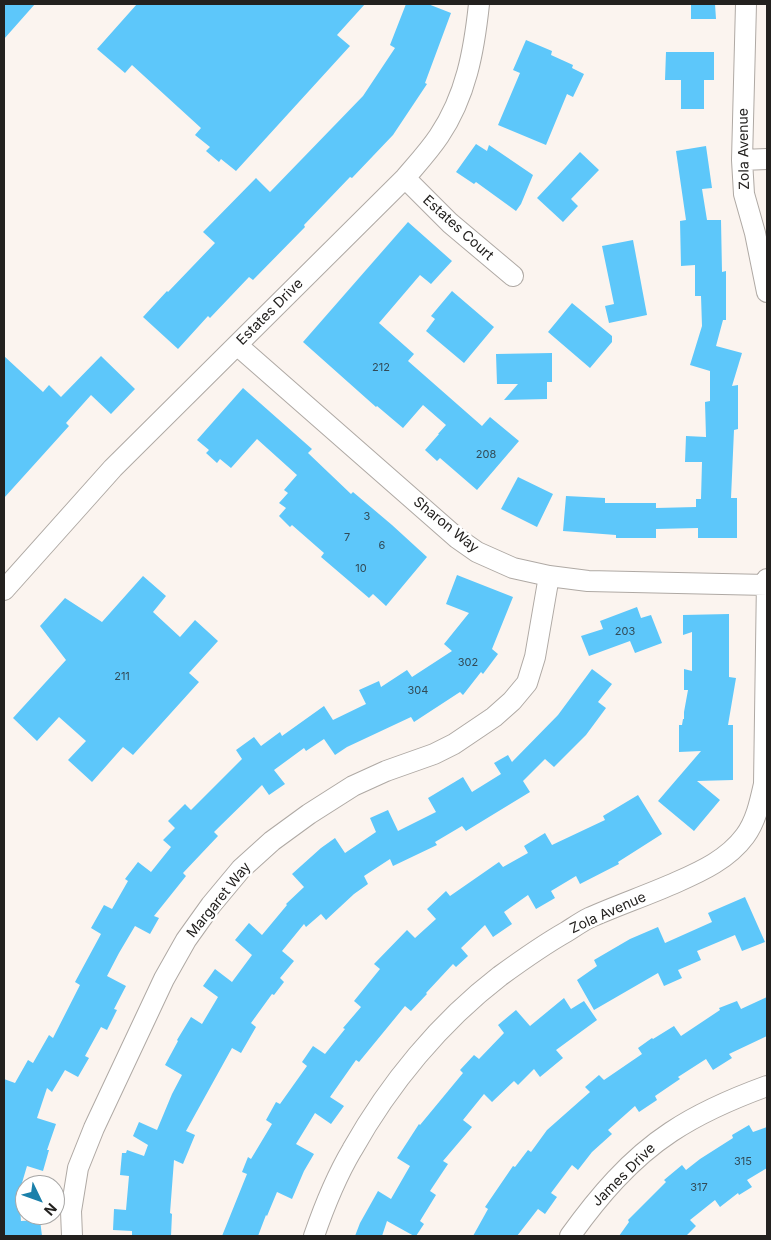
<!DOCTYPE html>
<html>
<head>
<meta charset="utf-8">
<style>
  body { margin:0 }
  #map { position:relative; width:771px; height:1240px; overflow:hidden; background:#fbf4ef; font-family:Inter,sans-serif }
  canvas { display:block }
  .frame { position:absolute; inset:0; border:5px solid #23211f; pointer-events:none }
  .north { position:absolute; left:15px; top:1175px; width:50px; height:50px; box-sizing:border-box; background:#fff; border:1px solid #a7a6a5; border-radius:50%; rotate:132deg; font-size:14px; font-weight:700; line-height:20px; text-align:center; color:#23211f }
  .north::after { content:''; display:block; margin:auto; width:18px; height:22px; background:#1b80aa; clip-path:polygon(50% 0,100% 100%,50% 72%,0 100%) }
</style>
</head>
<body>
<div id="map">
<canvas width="771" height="1240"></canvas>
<div class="frame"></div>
<div class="north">N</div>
</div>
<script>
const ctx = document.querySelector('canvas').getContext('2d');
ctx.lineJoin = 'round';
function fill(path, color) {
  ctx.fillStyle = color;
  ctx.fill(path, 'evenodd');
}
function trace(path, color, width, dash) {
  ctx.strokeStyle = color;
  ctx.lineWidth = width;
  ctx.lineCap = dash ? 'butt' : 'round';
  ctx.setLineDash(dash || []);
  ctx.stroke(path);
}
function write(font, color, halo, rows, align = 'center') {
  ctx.font = font + ' Inter,sans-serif';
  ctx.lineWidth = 5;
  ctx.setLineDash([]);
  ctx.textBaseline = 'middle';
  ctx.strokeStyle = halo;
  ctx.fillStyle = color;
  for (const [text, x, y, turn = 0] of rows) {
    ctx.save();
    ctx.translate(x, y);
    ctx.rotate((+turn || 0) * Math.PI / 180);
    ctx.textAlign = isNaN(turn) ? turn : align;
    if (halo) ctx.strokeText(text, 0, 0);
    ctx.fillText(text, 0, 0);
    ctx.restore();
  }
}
fill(new Path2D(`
  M 4,4 L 35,4 L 4,39 Z
  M 137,4 L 365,4 L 337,35 L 350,46 L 236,171 L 221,159 L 219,162 L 206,151 L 210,147 L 195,135 L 201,128 L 132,65 L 125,73 L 97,49 Z
  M 406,4 L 428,4 L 451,13 L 425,83 L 427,84 L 393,135 L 352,178 L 350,177 L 304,225 L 305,227 L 253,280 L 249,277 L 210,318 L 208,316 L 178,349 L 143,317 L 167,291 L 168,292 L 215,243 L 203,232 L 256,178 L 270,192 L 363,96 L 395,48 L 390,45 Z
  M 691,4 L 715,4 L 716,19 L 691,19 Z
  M 526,40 L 552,51 L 551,55 L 573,65 L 572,68 L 584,74 L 573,97 L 567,94 L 546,145 L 498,125 L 520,73 L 513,70 Z
  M 666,52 L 714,52 L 714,80 L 704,80 L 704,109 L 681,109 L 681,80 L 665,80 Z
  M 476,144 L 487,151 L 489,145 L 533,175 L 521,204 L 516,211 L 476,182 L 474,184 L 456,172 Z
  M 706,146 L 712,188 L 702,189 L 707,220 L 721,220 L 722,272 L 726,271 L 726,320 L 723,320 L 716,346 L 742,353 L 732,386 L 738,385 L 738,429 L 734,430 L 731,498 L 737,498 L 737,538 L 698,538 L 698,528 L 656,529 L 656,538 L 616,538 L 616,535 L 563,531 L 566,496 L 605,498 L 605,503 L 656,503 L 656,508 L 696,507 L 696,499 L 701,499 L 702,462 L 685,462 L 686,436 L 706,437 L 705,402 L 710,401 L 710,371 L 690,365 L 702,326 L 701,296 L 695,296 L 695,265 L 681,266 L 680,221 L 686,220 L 676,151 Z
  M 580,152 L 599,170 L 571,199 L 578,206 L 563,222 L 537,198 Z
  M 408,222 L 452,261 L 431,284 L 420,275 L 379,323 L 414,354 L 408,361 L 482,426 L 490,417 L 519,441 L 477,490 L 440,458 L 437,461 L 425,450 L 439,434 L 438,434 L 446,425 L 423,405 L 403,428 L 377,406 L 376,407 L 303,342 Z
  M 633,240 L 647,315 L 609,323 L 605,306 L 614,304 L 602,246 Z
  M 452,291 L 494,327 L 464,363 L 426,331 L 435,319 L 431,316 Z
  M 572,303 L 612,336 L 612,342 L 590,368 L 548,332 Z
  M 552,353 L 552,382 L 547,382 L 547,399 L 504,400 L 518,384 L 497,384 L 496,354 Z
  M 4,356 L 43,392 L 49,385 L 61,397 L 101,356 L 135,389 L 111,414 L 91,395 L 66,423 L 69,426 L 4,498 Z
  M 243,388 L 312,449 L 308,453 L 351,494 L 353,492 L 392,525 L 427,557 L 386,606 L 373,594 L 369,598 L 321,557 L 324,553 L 292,525 L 290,527 L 279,516 L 286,508 L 279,503 L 288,493 L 284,490 L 297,475 L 257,439 L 231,468 L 220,459 L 217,463 L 206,453 L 209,450 L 197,440 Z
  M 518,477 L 553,494 L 537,527 L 501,509 Z
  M 457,575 L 513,597 L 492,649 L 498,654 L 483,674 L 481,672 L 463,695 L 460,692 L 414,722 L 411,717 L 347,747 L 335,755 L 324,739 L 306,751 L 304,748 L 274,770 L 285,784 L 269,795 L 262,785 L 214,832 L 218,836 L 183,873 L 186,876 L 154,916 L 159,918 L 150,934 L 135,926 L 119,953 L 107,976 L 126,986 L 114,1009 L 117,1010 L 107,1030 L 101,1027 L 85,1056 L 89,1058 L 78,1077 L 65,1070 L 52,1092 L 47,1088 L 37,1118 L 56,1124 L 47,1150 L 49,1150 L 43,1171 L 27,1166 L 19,1193 L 21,1221 L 40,1220 L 42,1236 L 4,1236 L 4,1079 L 15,1083 L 28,1060 L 33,1063 L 49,1035 L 53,1038 L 80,985 L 75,982 L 101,934 L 91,928 L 104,905 L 112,909 L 128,881 L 125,879 L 138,862 L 151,872 L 171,847 L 163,840 L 175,828 L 168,821 L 185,804 L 191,810 L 242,759 L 236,750 L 254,737 L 261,746 L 280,732 L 282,736 L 324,706 L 333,720 L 366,704 L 359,690 L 379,681 L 381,687 L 407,670 L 412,677 L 452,651 L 444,644 L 469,613 L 446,604 Z
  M 143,576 L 166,596 L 153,612 L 180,637 L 195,620 L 218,641 L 189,673 L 199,682 L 133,755 L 123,747 L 92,782 L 68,760 L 86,741 L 59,717 L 37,741 L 13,718 L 66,660 L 40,626 L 65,598 L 102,622 Z
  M 637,607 L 641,618 L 651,615 L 662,643 L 635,653 L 630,641 L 589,656 L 581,636 L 603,629 L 600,621 Z
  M 729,614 L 729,677 L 736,678 L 728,725 L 733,725 L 733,780 L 697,781 L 720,800 L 694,831 L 658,801 L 701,751 L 679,752 L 679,725 L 682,725 L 683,719 L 684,719 L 684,712 L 688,690 L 684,690 L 684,669 L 692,671 L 692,632 L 683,635 L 683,615 Z
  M 592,669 L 612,684 L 598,702 L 606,708 L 586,735 L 554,767 L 545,759 L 523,781 L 530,792 L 466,831 L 462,826 L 435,842 L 437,845 L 393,866 L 390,859 L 364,876 L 368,884 L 354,894 L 326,920 L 321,914 L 306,927 L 304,924 L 282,951 L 294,961 L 280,978 L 284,982 L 274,995 L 272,994 L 251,1023 L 256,1027 L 241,1053 L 232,1048 L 186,1131 L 195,1135 L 183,1164 L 174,1160 L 170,1213 L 172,1214 L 171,1236 L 132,1236 L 132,1231 L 113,1230 L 114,1209 L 126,1210 L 129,1176 L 120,1175 L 122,1153 L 126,1153 L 127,1150 L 144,1156 L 148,1145 L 133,1136 L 139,1122 L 157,1130 L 172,1094 L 182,1075 L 165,1065 L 178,1041 L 177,1040 L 191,1017 L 202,1024 L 218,997 L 203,986 L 215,969 L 232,982 L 252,955 L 235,940 L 249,923 L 262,935 L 287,905 L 286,904 L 304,887 L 292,874 L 321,848 L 335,838 L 345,853 L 376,832 L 370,818 L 388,810 L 398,831 L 436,812 L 428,798 L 463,777 L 472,792 L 501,774 L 494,763 L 508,755 L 512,762 L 558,715 Z
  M 638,795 L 662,834 L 618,862 L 619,864 L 580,884 L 576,876 L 551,891 L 555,898 L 536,909 L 528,895 L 504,912 L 512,924 L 493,937 L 485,925 L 461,948 L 468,956 L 456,967 L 453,964 L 426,993 L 427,994 L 411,1011 L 405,1006 L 359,1062 L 356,1060 L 330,1097 L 344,1106 L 331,1124 L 315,1113 L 296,1144 L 314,1154 L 304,1171 L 292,1199 L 277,1192 L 267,1216 L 266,1215 L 258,1236 L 222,1236 L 247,1174 L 242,1172 L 248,1157 L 251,1159 L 272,1124 L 266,1120 L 276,1102 L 280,1104 L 307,1066 L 302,1062 L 313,1046 L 325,1054 L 345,1029 L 343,1028 L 361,1007 L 354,1001 L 380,969 L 374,964 L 407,930 L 415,938 L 436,919 L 427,909 L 446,891 L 450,896 L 499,862 L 503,867 L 528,853 L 524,846 L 545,833 L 552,845 L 605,820 L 603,816 Z
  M 745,897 L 765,942 L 742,951 L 735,935 L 697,951 L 701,960 L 678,970 L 682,978 L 664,986 L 658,973 L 594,1010 L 577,980 L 597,966 L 594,960 L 630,939 L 658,927 L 665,943 L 712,922 L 708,913 Z
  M 767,997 L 767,1036 L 729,1054 L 732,1058 L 713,1070 L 706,1059 L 678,1077 L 680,1079 L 655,1096 L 657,1100 L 639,1112 L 635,1106 L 608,1130 L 612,1134 L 592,1152 L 578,1170 L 572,1165 L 551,1193 L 557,1197 L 545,1214 L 538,1209 L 517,1236 L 473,1236 L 488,1209 L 485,1207 L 513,1166 L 515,1167 L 528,1150 L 531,1152 L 547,1130 L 590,1092 L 585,1087 L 599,1075 L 604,1080 L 642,1054 L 638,1048 L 652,1038 L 653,1039 L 674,1026 L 681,1036 L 720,1010 L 719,1008 L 737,1001 L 741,1009 Z
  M 564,998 L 571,1009 L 584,1001 L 597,1020 L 556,1050 L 563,1058 L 540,1077 L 534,1069 L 518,1085 L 514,1081 L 492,1102 L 484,1094 L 463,1120 L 472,1127 L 443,1161 L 448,1164 L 430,1191 L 436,1195 L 420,1221 L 424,1224 L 416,1236 L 414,1236 L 387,1221 L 382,1236 L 355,1236 L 360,1223 L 378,1191 L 391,1199 L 410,1166 L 397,1158 L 419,1124 L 420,1125 L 463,1073 L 460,1070 L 474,1055 L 479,1059 L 504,1033 L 498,1025 L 516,1010 L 530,1026 Z
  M 749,1125 L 753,1132 L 767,1127 L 767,1168 L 747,1180 L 752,1187 L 739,1195 L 738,1193 L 720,1207 L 715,1200 L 690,1220 L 696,1226 L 686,1236 L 619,1236 L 629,1222 L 628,1220 L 666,1182 L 664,1180 L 682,1165 L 686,1170 L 700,1159 L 733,1138 L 732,1135 Z`), '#5dc7fa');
const minor = new Path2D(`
  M 746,4 L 742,160 L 744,194 L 755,233 L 767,292
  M 742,160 L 767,159
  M 405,178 L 450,223 L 513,276
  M 237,345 L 457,538 L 477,552 L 513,568 L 549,576 L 588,581 L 767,585
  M 4,590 L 113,468 L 405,178 C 416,165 429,151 439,136 C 466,96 474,51 479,4
  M 72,1236 L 71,1211 L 78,1168 L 94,1128 L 164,979 L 186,940 L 211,905 L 241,869 L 272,841 L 309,814 L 353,786 L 386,771 L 434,754 L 454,744 L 494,717 L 512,701 L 527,683 L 535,657 L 549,576
  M 314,1236 C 324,1207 336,1177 352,1150 C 389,1084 440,1022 500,976 C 522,960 543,945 566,932 C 574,927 581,922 589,918 C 618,905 648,895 677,882 C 702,871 728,859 745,836 C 756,821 760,802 764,784 L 767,579
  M 570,1236 C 598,1197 630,1159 671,1132 C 701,1112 734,1098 767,1086`);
trace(minor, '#afa9a4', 22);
trace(minor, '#fff', 20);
write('11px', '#324a56', null, [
  ["212",381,368],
  ["208",486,455],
  ["3",367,517],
  ["7",347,538],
  ["6",382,546],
  ["10",361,569],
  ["203",625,632],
  ["302",468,663],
  ["211",122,677],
  ["304",418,691],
  ["315",743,1162],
  ["317",699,1188]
]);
write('14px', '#23211f', '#fff', [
  ["Zola Avenue",744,149,-91],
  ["Estates Court",458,228,42],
  ["Estates Drive",270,312,-45],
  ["Sharon Way",446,525,39],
  ["Margaret Way",219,900,-51],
  ["Zola Avenue",608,913,-24],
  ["James Drive",624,1175,-45]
]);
</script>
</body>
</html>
